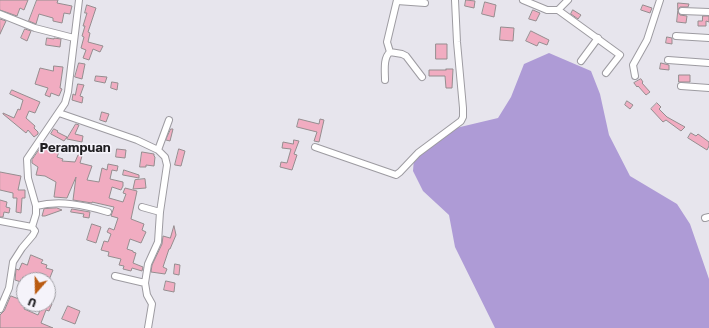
<!DOCTYPE html>
<html>
<head>
<meta charset="utf-8">
<style>
  body { margin:0 }
  #map { position:relative; width:709px; height:328px; overflow:hidden; background:#e7e5ed; font-family:"Golos Text",sans-serif }
  canvas { display:block }
  .north { position:absolute; left:16px; top:272px; width:40px; height:40px; box-sizing:border-box; background:#f5f3fa; border:1px solid #9f9ea3; border-radius:50%; rotate:200deg; font-size:11px; font-weight:700; line-height:16px; text-align:center; color:#1f1e21 }
  .north::after { content:''; display:block; margin:auto; width:14px; height:18px; background:#ba5b11; clip-path:polygon(50% 0,100% 100%,50% 72%,0 100%) }
</style>
</head>
<body>
<div id="map">
<canvas width="709" height="328"></canvas>
<div class="north">U</div>
</div>
<script>
const ctx = document.querySelector('canvas').getContext('2d');
ctx.lineJoin = 'round';
function fill(path, color) {
  ctx.fillStyle = color;
  ctx.fill(path, 'evenodd');
}
function trace(path, color, width, dash) {
  ctx.strokeStyle = color;
  ctx.lineWidth = width;
  ctx.lineCap = dash ? 'butt' : 'round';
  ctx.setLineDash(dash || []);
  ctx.stroke(path);
}
function write(font, color, halo, rows, align = 'center') {
  ctx.font = font + ' "Golos Text",sans-serif';
  ctx.lineWidth = 3;
  ctx.setLineDash([]);
  ctx.textBaseline = 'middle';
  ctx.strokeStyle = halo;
  ctx.fillStyle = color;
  for (const [text, x, y, turn = 0] of rows) {
    ctx.save();
    ctx.translate(x, y);
    ctx.rotate((+turn || 0) * Math.PI / 180);
    ctx.textAlign = isNaN(turn) ? turn : align;
    if (halo) ctx.strokeText(text, 0, 0);
    ctx.fillText(text, 0, 0);
    ctx.restore();
  }
}
fill(new Path2D(`
  M 549,53 L 591,71 L 600,94 L 609,135 L 630,176 L 677,204 L 690,224 L 709,279 L 709,328 L 495,328 L 455,247 L 449,215 L 423,191 L 413,171 L 414,158 L 456,128 L 498,118 L 511,97 L 524,64 Z`), '#ae9bd6');
const building = new Path2D(`
  M 0,0 L 28,0 L 24,10 L 20,8 L 17,16 L 0,10 Z
  M 37,0 L 58,0 L 57,3 L 72,6 L 70,14 L 64,13 L 62,23 L 53,21 L 53,18 L 39,14 L 36,24 L 29,21 Z
  M 466,0 L 475,1 L 474,8 L 465,6 Z
  M 485,2 L 496,5 L 494,17 L 482,14 Z
  M 678,3 L 689,4 L 688,7 L 680,7 L 678,10 Z
  M 87,5 L 96,8 L 88,32 L 90,33 L 88,42 L 103,46 L 100,52 L 93,49 L 89,60 L 83,58 L 86,50 L 81,48 L 84,37 L 82,36 L 85,26 L 83,26 L 87,13 L 85,13 Z
  M 643,5 L 652,8 L 650,13 L 641,10 Z
  M 533,10 L 540,13 L 536,21 L 529,19 Z
  M 573,10 L 581,15 L 578,19 L 571,14 Z
  M 678,11 L 680,15 L 687,16 L 686,23 L 677,22 Z
  M 703,16 L 709,16 L 709,22 L 706,21 L 706,26 L 698,26 L 698,21 L 702,21 Z
  M 0,19 L 6,21 L 0,34 Z
  M 501,27 L 514,28 L 513,41 L 500,40 Z
  M 25,29 L 31,31 L 27,41 L 21,38 Z
  M 531,31 L 549,40 L 547,45 L 539,42 L 537,46 L 526,41 Z
  M 667,37 L 672,38 L 672,44 L 666,43 Z
  M 47,38 L 54,39 L 54,38 L 61,39 L 60,47 L 46,45 Z
  M 436,44 L 447,44 L 447,59 L 436,59 Z
  M 79,63 L 85,64 L 82,79 L 75,77 Z
  M 661,63 L 669,65 L 669,70 L 660,69 Z
  M 54,66 L 63,67 L 60,88 L 62,89 L 59,96 L 51,93 L 50,97 L 45,95 L 48,88 L 35,84 L 40,68 L 53,71 Z
  M 446,69 L 453,69 L 452,88 L 446,88 L 445,76 L 429,76 L 429,70 L 446,70 Z
  M 679,75 L 690,75 L 690,82 L 679,82 Z
  M 96,76 L 107,77 L 105,83 L 95,81 Z
  M 641,79 L 643,82 L 642,83 L 650,92 L 646,95 L 638,86 L 637,87 L 634,83 Z
  M 112,82 L 118,83 L 117,90 L 111,88 Z
  M 78,84 L 84,85 L 80,96 L 83,97 L 82,103 L 72,100 L 73,94 L 75,95 Z
  M 12,90 L 40,102 L 35,113 L 29,111 L 26,118 L 35,126 L 34,128 L 38,132 L 38,134 L 34,137 L 28,130 L 26,133 L 3,114 L 3,113 L 14,118 L 18,109 L 20,110 L 23,100 L 10,94 Z
  M 627,101 L 633,105 L 630,109 L 625,105 Z
  M 657,103 L 661,107 L 659,109 L 667,117 L 685,127 L 681,131 L 666,120 L 663,122 L 651,109 Z
  M 102,112 L 109,114 L 106,122 L 100,120 Z
  M 299,119 L 319,124 L 320,119 L 324,120 L 319,142 L 314,141 L 317,132 L 297,127 Z
  M 76,124 L 79,125 L 75,134 L 83,136 L 82,142 L 67,139 Z
  M 54,129 L 58,131 L 57,132 L 67,137 L 64,141 L 51,134 Z
  M 171,129 L 173,129 L 170,141 L 166,140 Z
  M 691,133 L 696,136 L 698,134 L 709,142 L 709,146 L 707,150 L 688,138 Z
  M 294,140 L 299,141 L 294,154 L 297,155 L 292,170 L 280,167 L 281,162 L 287,163 L 291,149 L 282,148 L 283,142 L 293,144 Z
  M 44,143 L 59,152 L 57,157 L 63,159 L 62,161 L 75,162 L 78,155 L 82,156 L 80,163 L 92,166 L 87,180 L 99,182 L 102,168 L 107,170 L 108,164 L 118,166 L 117,171 L 112,170 L 110,179 L 123,182 L 123,186 L 121,190 L 112,187 L 109,198 L 123,202 L 126,194 L 123,193 L 125,188 L 137,191 L 131,219 L 144,224 L 142,230 L 146,232 L 141,243 L 130,239 L 127,249 L 133,251 L 133,252 L 136,253 L 133,263 L 143,267 L 142,271 L 132,268 L 131,271 L 123,269 L 124,266 L 119,265 L 121,259 L 108,256 L 109,252 L 101,250 L 104,241 L 108,242 L 111,234 L 107,232 L 109,228 L 114,230 L 118,218 L 111,216 L 114,207 L 92,202 L 92,203 L 73,200 L 76,177 L 67,198 L 54,197 L 56,182 L 45,176 L 36,175 L 38,167 L 32,163 L 32,160 Z
  M 117,149 L 126,150 L 125,158 L 116,157 Z
  M 179,149 L 185,151 L 181,166 L 175,165 Z
  M 142,152 L 154,154 L 154,156 L 155,157 L 154,166 L 146,165 L 146,167 L 140,167 Z
  M 124,170 L 139,175 L 139,178 L 123,175 Z
  M 0,172 L 21,176 L 18,190 L 25,190 L 25,198 L 22,198 L 21,213 L 16,212 L 17,198 L 13,198 L 13,193 L 0,190 Z
  M 145,179 L 146,188 L 133,189 L 135,180 Z
  M 0,200 L 7,202 L 6,207 L 10,208 L 9,213 L 4,212 L 3,217 L 0,217 Z
  M 57,208 L 62,210 L 45,216 L 42,216 L 44,209 Z
  M 72,209 L 90,212 L 89,218 L 83,217 L 84,214 L 71,212 Z
  M 92,224 L 101,227 L 96,243 L 87,240 Z
  M 174,226 L 176,235 L 170,249 L 169,249 L 163,267 L 167,269 L 165,274 L 151,272 L 152,265 L 162,244 L 163,236 L 170,238 Z
  M 31,255 L 43,260 L 41,263 L 47,265 L 46,268 L 53,270 L 49,280 L 32,280 L 23,277 L 21,282 L 15,280 L 16,269 L 19,270 L 22,263 L 27,265 Z
  M 175,264 L 180,265 L 179,275 L 174,274 Z
  M 166,281 L 175,283 L 174,292 L 164,290 Z
  M 11,296 L 24,301 L 24,304 L 26,304 L 24,309 L 38,315 L 43,304 L 52,304 L 49,311 L 46,310 L 41,323 L 53,328 L 0,328 L 0,315 L 4,311 Z
  M 68,306 L 80,311 L 75,324 L 62,319 Z`);
fill(building, '#f1acc1');
trace(building, '#958d8f', 1);
const minor = new Path2D(`
  M 397,0 L 387,42 L 390,52 L 402,54 L 406,56 L 422,77
  M 523,0 L 547,10 L 558,10 L 568,0
  M 397,1 L 425,3
  M 558,10 L 620,55 L 606,73
  M 682,11 L 709,12
  M 0,14 L 35,28 L 74,38
  M 676,36 L 709,38
  M 668,60 L 709,63
  M 581,61 L 598,38
  M 635,76 L 633,65 L 647,40 L 660,0
  M 385,80 C 385,71 383,58 390,52
  M 681,86 L 709,88
  M 59,113 L 137,140 L 158,150 L 165,157 L 167,165 L 160,212 L 158,242 L 148,264 L 145,283 L 147,295 L 152,304 L 148,328
  M 315,147 L 396,175 L 400,172 L 418,153 L 461,121 L 463,117 L 463,108 L 457,42 L 455,0
  M 158,150 L 169,120
  M 36,206 C 60,200 84,205 108,212
  M 142,207 L 160,212
  M 705,218 L 709,217
  M 0,221 L 32,227 L 35,231 L 33,235 L 22,248 L 13,262 L 9,288 L 0,309
  M 32,227 L 36,214 L 36,206 L 28,178 L 27,159 L 65,103 L 68,92 L 79,0
  M 115,276 L 145,283`);
trace(minor, '#9d9ba1', 8);
trace(minor, '#fff', 6);
write('bold 13px', '#1f1e21', '#f5f3fa', [
  ["Perampuan",75,148]
]);
</script>
</body>
</html>
